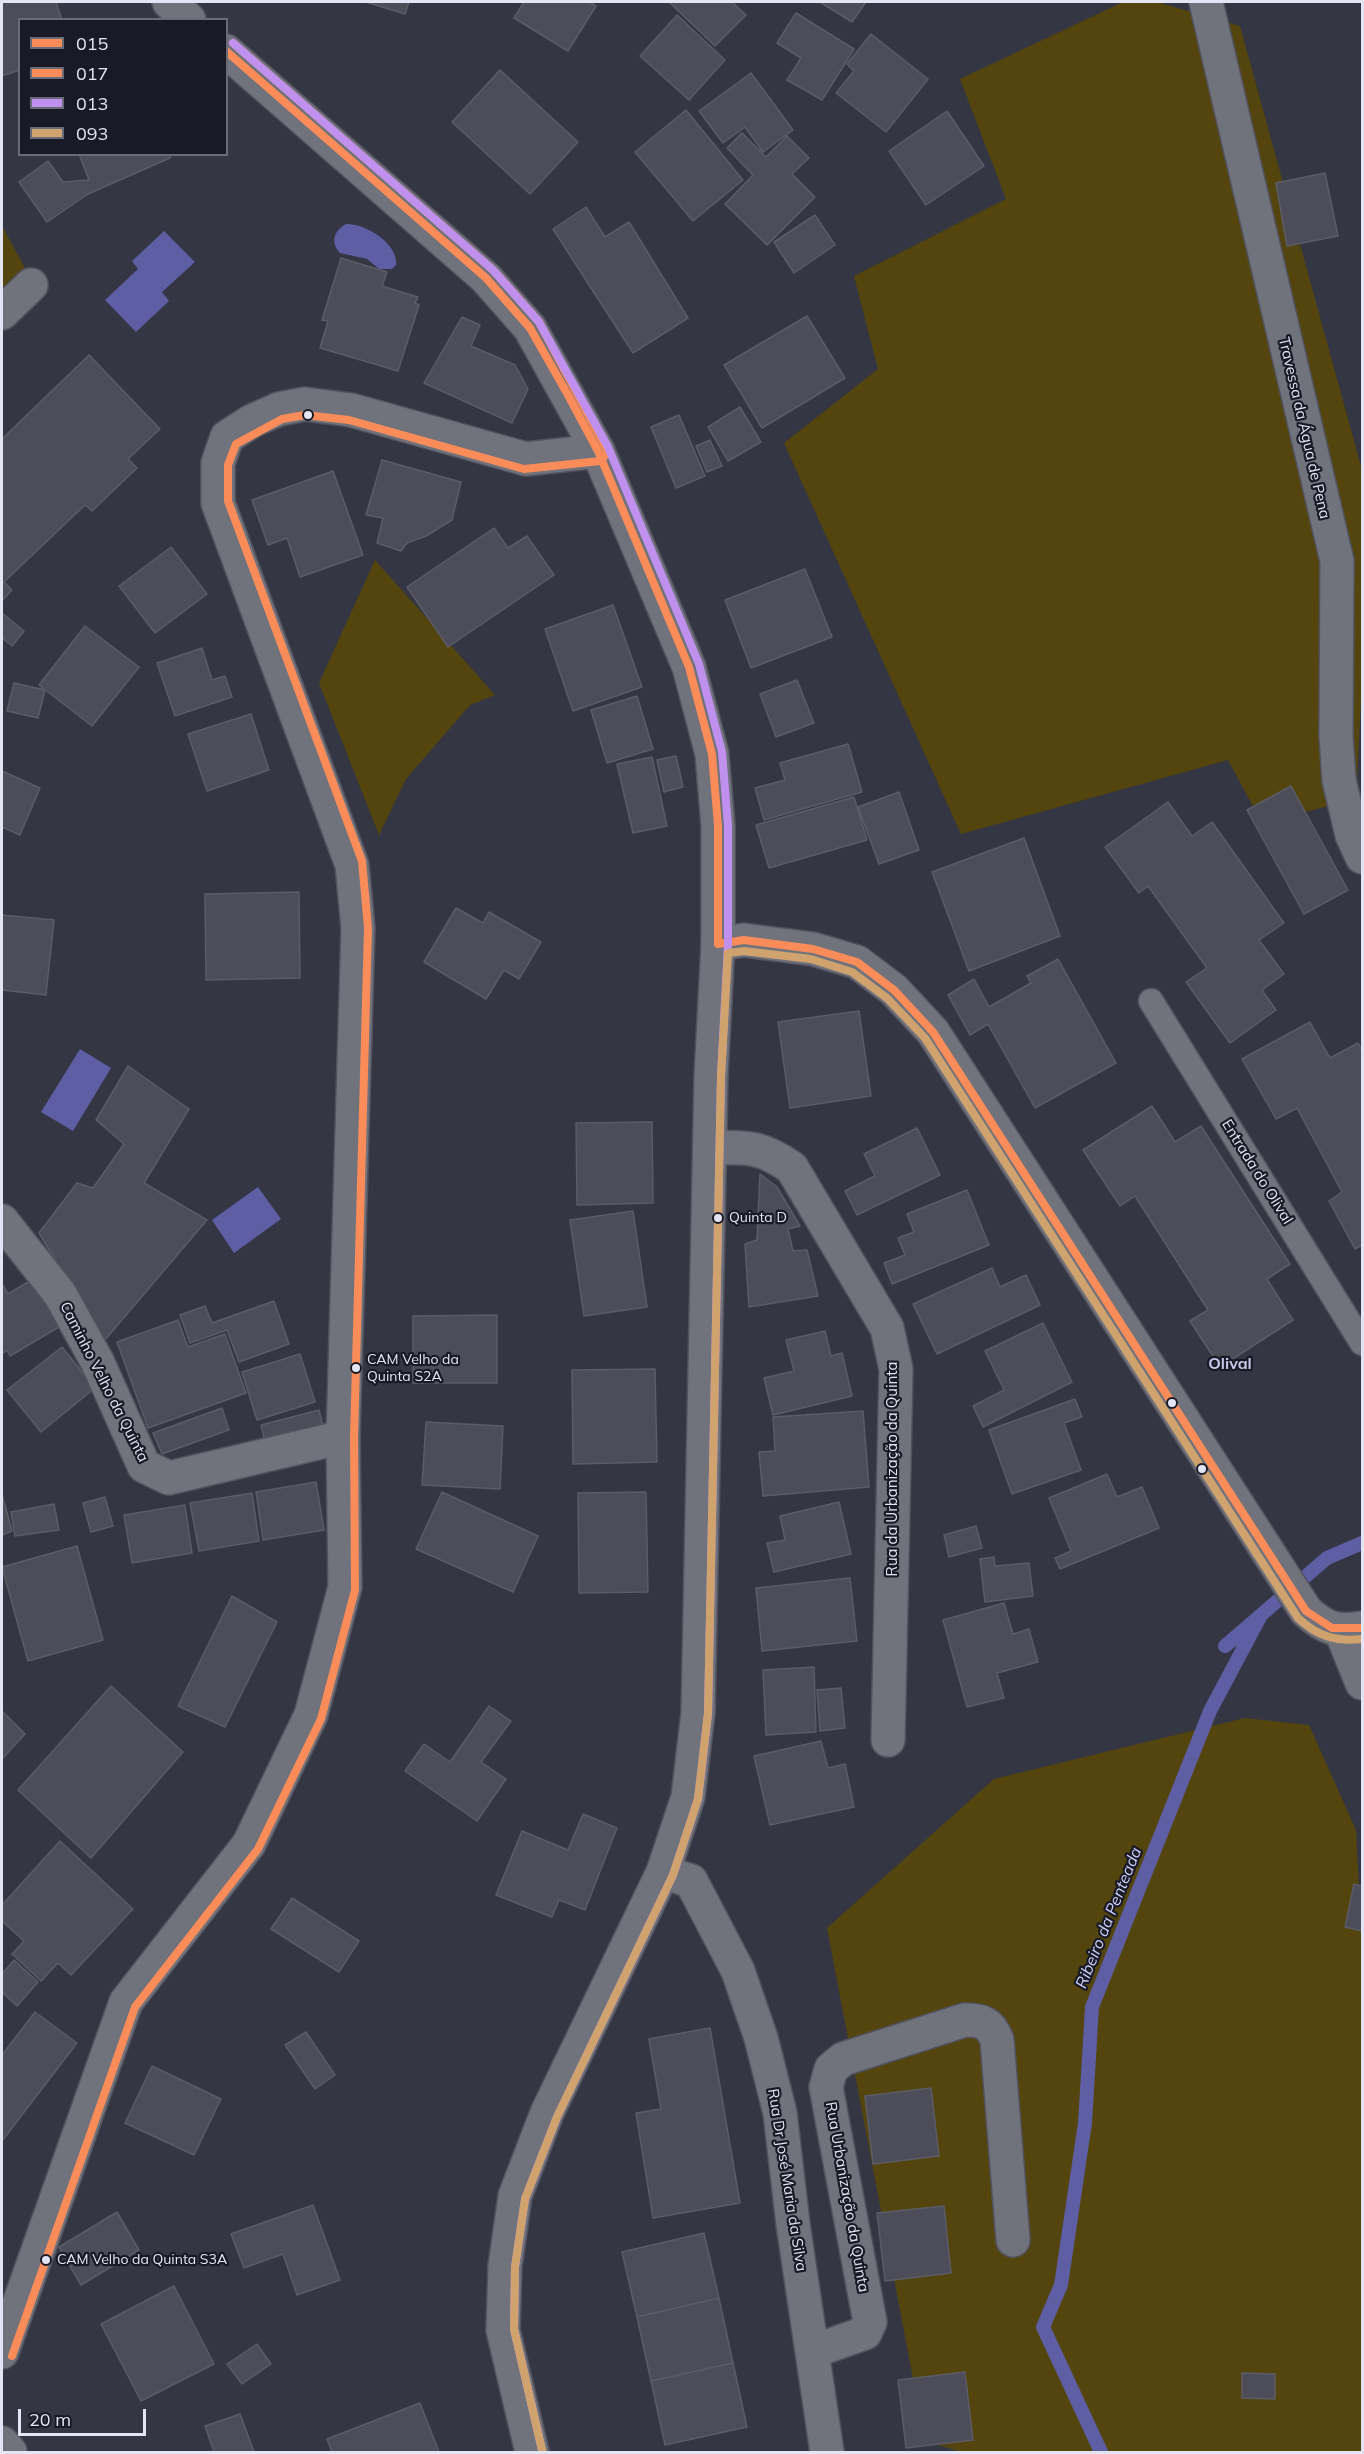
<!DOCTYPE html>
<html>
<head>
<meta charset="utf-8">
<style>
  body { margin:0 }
  #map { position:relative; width:1364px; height:2454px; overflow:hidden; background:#353643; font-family:Mulish,sans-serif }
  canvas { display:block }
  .frame { position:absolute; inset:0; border:3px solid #e3e5f5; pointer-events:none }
  .legend { position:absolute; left:18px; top:18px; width:210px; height:138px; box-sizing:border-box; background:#191a25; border:2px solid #6a6b78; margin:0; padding:8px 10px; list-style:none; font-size:18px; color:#e3e5f5 }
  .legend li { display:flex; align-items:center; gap:12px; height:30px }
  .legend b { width:30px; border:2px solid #6a6b78 }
  .scale { position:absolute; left:18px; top:2409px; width:128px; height:27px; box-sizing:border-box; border:3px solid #e3e5f5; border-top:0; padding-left:8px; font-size:18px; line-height:21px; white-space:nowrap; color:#e3e5f5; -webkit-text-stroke:4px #191a25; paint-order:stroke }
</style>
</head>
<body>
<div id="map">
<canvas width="1364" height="2454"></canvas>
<div class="frame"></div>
<ul class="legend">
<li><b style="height:8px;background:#f98c59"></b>015</li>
<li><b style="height:8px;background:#f98c59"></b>017</li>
<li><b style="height:8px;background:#c090ef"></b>013</li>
<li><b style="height:8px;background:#cfa26e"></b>093</li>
</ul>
<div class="scale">20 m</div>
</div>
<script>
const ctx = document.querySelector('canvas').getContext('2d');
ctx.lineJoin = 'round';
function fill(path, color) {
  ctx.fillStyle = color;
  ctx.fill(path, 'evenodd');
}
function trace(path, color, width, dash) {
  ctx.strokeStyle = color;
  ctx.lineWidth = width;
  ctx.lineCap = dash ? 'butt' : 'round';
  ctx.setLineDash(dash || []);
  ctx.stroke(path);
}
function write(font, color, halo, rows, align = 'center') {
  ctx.font = font + ' Mulish,sans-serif';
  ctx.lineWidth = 4.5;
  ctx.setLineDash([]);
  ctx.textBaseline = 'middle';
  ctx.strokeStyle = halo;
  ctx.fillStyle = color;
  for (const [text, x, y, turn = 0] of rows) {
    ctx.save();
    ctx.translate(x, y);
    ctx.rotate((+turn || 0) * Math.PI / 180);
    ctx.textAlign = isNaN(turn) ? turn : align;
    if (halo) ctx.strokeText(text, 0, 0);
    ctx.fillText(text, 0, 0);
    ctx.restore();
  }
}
fill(new Path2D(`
  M 1123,2 L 1157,2 L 1240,26 L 1362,470 L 1362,681 L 1356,799 L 1262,823 L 1228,760 L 961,834 L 784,443 L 878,369 L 854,276 L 1006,199 L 960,79 Z
  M 2,226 L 26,270 L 2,290 Z
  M 375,560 L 495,695 L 470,705 L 406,779 L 379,835 L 319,683 Z
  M 1245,1718 L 1309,1725 L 1356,1830 L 1362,1947 L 1362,2452 L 961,2452 L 925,2441 L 827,1928 L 994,1779 Z`), '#53450d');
fill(new Path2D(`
  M 346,224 C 365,223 399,244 396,265 L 392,269 L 379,269 L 367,259 L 340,253 C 330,242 334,231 346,224 Z
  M 164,231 L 195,262 L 162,292 L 169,301 L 136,332 L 105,300 L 138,269 L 132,261 Z
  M 80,1049 L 111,1068 L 73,1131 L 41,1112 Z
  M 258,1187 L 281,1219 L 234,1253 L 212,1220 Z`), '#5d5ea3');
trace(new Path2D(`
  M 1101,2452 L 1043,2327 L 1061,2285 L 1085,2123 L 1092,2007 L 1210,1711 L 1260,1617 L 1225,1646 L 1327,1558 L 1362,1543`), '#5d5ea3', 14);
const building = new Path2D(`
  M 2,2 L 56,2 L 62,20 L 20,20 L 20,70 L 2,76 Z
  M 366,2 L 409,2 L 405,14 Z
  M 524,2 L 589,2 L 596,6 L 568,51 L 514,18 Z
  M 669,2 L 732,2 L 746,15 L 715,46 Z
  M 820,2 L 866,2 L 852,22 Z
  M 796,13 L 854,49 L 822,100 L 787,80 L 801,58 L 777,43 Z
  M 677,15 L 725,60 L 689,100 L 640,56 Z
  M 871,34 L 928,79 L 886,132 L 836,93 L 854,71 L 847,64 Z
  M 500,70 L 578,142 L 530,194 L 452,122 Z
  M 751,73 L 793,130 L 763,152 L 745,127 L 723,143 L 699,111 Z
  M 686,110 L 743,180 L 693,221 L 635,152 Z
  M 947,111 L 984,166 L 926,205 L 889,151 Z
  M 742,133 L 766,157 L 787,136 L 809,158 L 792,174 L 815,197 L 767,245 L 725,204 L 753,175 L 727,148 Z
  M 79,154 L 171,154 L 170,158 L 88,194 L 47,222 L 19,182 L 48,161 L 63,182 L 89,180 Z
  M 1325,173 L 1338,236 L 1287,246 L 1276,183 Z
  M 586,207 L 605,237 L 629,222 L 688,318 L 633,353 L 553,229 Z
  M 815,215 L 835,245 L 794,273 L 774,242 Z
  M 341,258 L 387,272 L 382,286 L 418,297 L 415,303 L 419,305 L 398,371 L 320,348 L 328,321 L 322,320 Z
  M 807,316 L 845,378 L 762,428 L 724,365 Z
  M 462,317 L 480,325 L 471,346 L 515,365 L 528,389 L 512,423 L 424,383 Z
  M 89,355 L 160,429 L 128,459 L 137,468 L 92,511 L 85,505 L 4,582 L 12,590 L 2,601 L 2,439 Z
  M 740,407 L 761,442 L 728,461 L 708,427 Z
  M 679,415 L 705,476 L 676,488 L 651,427 Z
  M 710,440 L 722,466 L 707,472 L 696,446 Z
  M 382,460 L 461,482 L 452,520 L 426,536 L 407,543 L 401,551 L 377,543 L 383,518 L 366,515 Z
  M 333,471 L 363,555 L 300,577 L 287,538 L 268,545 L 252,500 Z
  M 494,528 L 508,548 L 527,536 L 554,575 L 448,647 L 407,587 Z
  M 171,547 L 207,594 L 155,633 L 119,586 Z
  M 805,569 L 832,637 L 751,668 L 725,600 Z
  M 613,605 L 642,687 L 573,711 L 545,629 Z
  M 2,613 L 24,631 L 12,646 L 2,638 Z
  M 85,626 L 139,667 L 92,726 L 39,685 Z
  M 202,648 L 212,680 L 225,676 L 232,697 L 175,716 L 157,663 Z
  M 797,680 L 814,723 L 776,737 L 760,694 Z
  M 14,683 L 45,690 L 38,718 L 7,711 Z
  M 637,696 L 653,749 L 607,763 L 591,710 Z
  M 251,714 L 269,770 L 207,791 L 188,734 Z
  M 848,744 L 862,792 L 764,820 L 755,788 L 785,780 L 780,763 Z
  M 676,756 L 683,787 L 664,792 L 657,760 Z
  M 652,757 L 667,826 L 633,833 L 617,764 Z
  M 2,771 L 40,788 L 20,835 L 2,827 Z
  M 1291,786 L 1348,890 L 1304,914 L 1247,810 Z
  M 899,792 L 919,850 L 879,864 L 858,807 Z
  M 854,797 L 867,840 L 769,868 L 756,825 Z
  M 1168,802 L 1192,836 L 1212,822 L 1284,923 L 1259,940 L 1284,974 L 1262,990 L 1276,1010 L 1230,1043 L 1186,982 L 1207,968 L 1148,886 L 1139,893 L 1105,847 Z
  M 1024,838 L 1060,936 L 969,971 L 932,872 Z
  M 299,892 L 300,978 L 206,980 L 205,894 Z
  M 456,908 L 483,923 L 489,912 L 541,942 L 519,979 L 504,970 L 486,999 L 424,962 Z
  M 2,915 L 54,920 L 46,995 L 2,990 Z
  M 1058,959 L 1116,1063 L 1035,1108 L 988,1024 L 970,1035 L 948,995 L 974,979 L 989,1007 L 1031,983 L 1027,976 Z
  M 859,1011 L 871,1096 L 790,1108 L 778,1022 Z
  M 1310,1022 L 1330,1058 L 1358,1043 L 1362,1051 L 1362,1245 L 1355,1249 L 1329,1201 L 1342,1192 L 1297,1108 L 1276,1119 L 1242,1059 Z
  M 128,1066 L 189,1109 L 144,1183 L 207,1220 L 104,1341 L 39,1233 L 77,1183 L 93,1188 L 124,1144 L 96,1120 Z
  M 1152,1106 L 1175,1142 L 1201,1126 L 1290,1264 L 1267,1279 L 1293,1320 L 1220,1367 L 1190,1321 L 1208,1310 L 1135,1196 L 1120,1206 L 1083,1150 Z
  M 652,1122 L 653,1203 L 577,1205 L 576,1123 Z
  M 917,1128 L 940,1175 L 857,1215 L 845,1191 L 875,1176 L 864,1154 Z
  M 760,1174 L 777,1187 L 800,1226 L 788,1229 L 793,1251 L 807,1250 L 818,1296 L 749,1307 L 745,1244 L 757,1240 Z
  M 967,1190 L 989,1245 L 892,1284 L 884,1263 L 905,1255 L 898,1238 L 914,1232 L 907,1214 Z
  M 633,1211 L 647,1307 L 584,1316 L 570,1220 Z
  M 992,1268 L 1000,1287 L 1026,1275 L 1040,1305 L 937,1354 L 913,1304 Z
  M 36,1277 L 64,1324 L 10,1356 L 7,1350 L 2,1354 L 2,1283 L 8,1294 Z
  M 274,1301 L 289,1344 L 239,1362 L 227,1330 L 190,1343 L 180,1315 L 205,1306 L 212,1323 Z
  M 497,1315 L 497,1383 L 413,1383 L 413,1316 Z
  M 178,1320 L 188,1347 L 225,1334 L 246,1393 L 148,1428 L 117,1342 Z
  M 1043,1323 L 1072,1382 L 983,1427 L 973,1406 L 1004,1390 L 985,1351 Z
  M 825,1331 L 831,1356 L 842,1353 L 852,1396 L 773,1415 L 764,1378 L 794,1371 L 786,1340 Z
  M 62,1347 L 95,1388 L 41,1432 L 7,1390 Z
  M 300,1354 L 315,1402 L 257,1420 L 242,1372 Z
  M 655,1369 L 657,1462 L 573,1464 L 572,1370 Z
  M 1075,1399 L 1082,1417 L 1064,1423 L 1081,1470 L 1012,1494 L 989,1430 Z
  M 222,1408 L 229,1430 L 162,1454 L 153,1433 Z
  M 319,1410 L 324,1430 L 266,1445 L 261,1425 Z
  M 863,1411 L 869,1487 L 763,1496 L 759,1452 L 775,1451 L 773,1417 Z
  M 426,1422 L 503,1426 L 500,1489 L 422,1485 Z
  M 1107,1474 L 1117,1497 L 1142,1487 L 1159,1528 L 1060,1569 L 1055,1558 L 1071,1551 L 1049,1498 Z
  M 316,1482 L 324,1530 L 263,1540 L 256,1492 Z
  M 442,1492 L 538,1536 L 513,1592 L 416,1549 Z
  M 646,1492 L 648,1592 L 579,1593 L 578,1493 Z
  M 252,1493 L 259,1541 L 199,1551 L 190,1503 Z
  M 2,1494 L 12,1531 L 2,1535 Z
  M 105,1497 L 113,1526 L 91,1532 L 83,1503 Z
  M 839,1502 L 851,1554 L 774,1572 L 767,1543 L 785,1540 L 780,1516 Z
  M 54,1504 L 59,1530 L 15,1536 L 11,1512 Z
  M 185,1505 L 192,1553 L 132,1563 L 124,1515 Z
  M 976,1526 L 982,1548 L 949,1557 L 944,1535 Z
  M 77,1546 L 103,1640 L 28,1661 L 2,1567 Z
  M 994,1557 L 995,1566 L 1029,1563 L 1033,1596 L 985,1602 L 980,1559 Z
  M 850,1578 L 857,1641 L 762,1651 L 756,1588 Z
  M 232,1596 L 277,1622 L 225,1727 L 178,1706 Z
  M 1004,1603 L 1013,1634 L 1029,1629 L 1038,1662 L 997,1673 L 1004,1698 L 967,1707 L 943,1620 Z
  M 814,1667 L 816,1732 L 766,1735 L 763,1670 Z
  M 111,1686 L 183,1752 L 91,1858 L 18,1790 Z
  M 841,1688 L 845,1728 L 820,1731 L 817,1690 Z
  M 489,1706 L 511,1721 L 481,1762 L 506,1779 L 477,1821 L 405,1771 L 424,1744 L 450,1762 Z
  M 2,1711 L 25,1734 L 2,1759 Z
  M 821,1741 L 828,1768 L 845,1764 L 854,1807 L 770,1825 L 754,1756 Z
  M 583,1814 L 617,1828 L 585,1910 L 559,1900 L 552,1917 L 496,1895 L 522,1831 L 568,1850 Z
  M 60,1841 L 133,1909 L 71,1975 L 58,1963 L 41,1981 L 12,1954 L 24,1941 L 2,1921 L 2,1905 Z
  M 1354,1884 L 1362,1886 L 1362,1931 L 1345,1927 Z
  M 292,1898 L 359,1941 L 339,1972 L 271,1929 Z
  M 14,1960 L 38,1982 L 17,2006 L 2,1992 L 2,1974 Z
  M 35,2012 L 77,2043 L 2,2141 L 2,2055 Z
  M 710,2028 L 740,2203 L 653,2218 L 636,2113 L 661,2109 L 649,2039 Z
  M 306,2032 L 335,2075 L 315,2089 L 285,2045 Z
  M 152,2066 L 221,2099 L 194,2155 L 125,2123 Z
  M 931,2088 L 939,2156 L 873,2164 L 865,2096 Z
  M 313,2205 L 340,2280 L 297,2295 L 283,2254 L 244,2268 L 231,2234 Z
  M 944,2206 L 951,2273 L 885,2281 L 877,2213 Z
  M 117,2212 L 139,2250 L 81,2285 L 59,2247 Z
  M 704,2233 L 719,2298 L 637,2317 L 622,2252 Z
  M 174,2286 L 214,2364 L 141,2401 L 101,2324 Z
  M 719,2298 L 733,2363 L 651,2381 L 637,2317 Z
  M 257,2344 L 271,2364 L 242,2384 L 227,2364 Z
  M 733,2363 L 747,2427 L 665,2445 L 651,2381 Z
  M 965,2372 L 973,2440 L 906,2448 L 898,2380 Z
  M 1242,2373 L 1275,2374 L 1275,2399 L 1242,2398 Z
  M 420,2403 L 439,2452 L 332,2452 L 327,2439 Z
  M 240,2414 L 254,2452 L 214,2452 L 205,2426 Z`);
fill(building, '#4c4d58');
trace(building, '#5c5c68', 1.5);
const service = new Path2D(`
  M 1151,1001 L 1362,1343`);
const minor = new Path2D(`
  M 1206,2 L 1337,561 L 1336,736 L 1339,780 L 1352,835 L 1362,857
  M 2,313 L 31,285
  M 718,944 L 744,940 L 766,943 L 813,949 L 857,962 L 894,990 L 933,1032 L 1306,1611 C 1326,1629 1336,1632 1362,1628
  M 711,1148 C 748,1147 761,1146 792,1168 L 887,1328 L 896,1369 L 888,1740
  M 2,1221 L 60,1294 L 98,1363 L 144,1466 L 169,1478 L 343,1437
  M 1341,1631 L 1362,1683
  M 663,1872 L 691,1881 L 738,1971 L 761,2038 L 780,2113 L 793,2224 L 827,2452
  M 814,2351 L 865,2333 L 870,2322 L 826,2087 L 831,2069 L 843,2059 L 965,2020 C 983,2020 990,2023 997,2040 L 1013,2240
  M 2,2352 L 126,2002 L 249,1844 L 311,1715 L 345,1587 L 343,1437 L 358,928 L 352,865 L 218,503 L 218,463 L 227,437 L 252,421 L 279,409 L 305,404 L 351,410 L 526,459 L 598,451
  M 2,2443 L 10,2452`);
const tertiary = new Path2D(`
  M 169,2 L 189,20
  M 226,51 L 486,278 L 530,328 L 598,451 L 689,667 L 712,754 L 718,826 L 718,944 L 711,1076 L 698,1713 L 688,1797 L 663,1872 L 547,2113 L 515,2196 L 505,2266 L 503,2330 L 532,2452`);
trace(service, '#52525e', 27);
trace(minor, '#52525e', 36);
trace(tertiary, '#52525e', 36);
trace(service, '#70727c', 24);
trace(minor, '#70727c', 33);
trace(tertiary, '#70727c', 33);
trace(new Path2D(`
  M 226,51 L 486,278 L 530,328 L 568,395 L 598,451 L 689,667 L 712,754 L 718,826 L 718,944
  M 718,944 L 744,940 L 813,949 L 857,962 L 894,990 L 933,1032 L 1306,1611 L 1332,1628 L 1362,1628`), '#f98c59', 8);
trace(new Path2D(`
  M 12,2356 L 135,2007 L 258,1849 L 321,1719 L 355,1590 L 354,1437 L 368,928 L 362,861 L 228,501 L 228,465 L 236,444 L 282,419 L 305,415 L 349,420 L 524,469 L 600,461 L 608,452 L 539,322 L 494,271 L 233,43`), '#f98c59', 8);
trace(new Path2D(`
  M 233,43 L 493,270 L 539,322 L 608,447 L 699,664 L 722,752 L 728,826 L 728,944 L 721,1076 L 708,1714 L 698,1799 L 673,1875 L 557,2117 L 525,2199 L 515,2267 L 514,2329 L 542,2450`), '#c090ef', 8);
trace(new Path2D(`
  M 542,2450 L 514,2329 L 515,2267 L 525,2199 L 557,2117 L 673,1875 L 698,1799 L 708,1713 L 721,1076 L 728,953 L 744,951 L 811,959 L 852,972 L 887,998 L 925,1038 L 1298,1618 C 1317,1636 1336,1642 1362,1639`), '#cfa26e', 8);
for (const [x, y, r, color] of [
  [308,415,5,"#e3e5f5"],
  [718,1218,5,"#e3e5f5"],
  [356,1368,5,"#e3e5f5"],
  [1172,1403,5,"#e3e5f5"],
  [1202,1469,5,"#e3e5f5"],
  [46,2260,5,"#e3e5f5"]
]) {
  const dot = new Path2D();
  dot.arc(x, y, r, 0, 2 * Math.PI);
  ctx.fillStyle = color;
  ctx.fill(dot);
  trace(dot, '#191a25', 2);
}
write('14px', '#e3e5f5', '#191a25', [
  ["Quinta D",729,1218],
  ["CAM Velho da",367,1360],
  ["Quinta S2A",367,1377],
  ["CAM Velho da Quinta S3A",57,2260]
], 'left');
write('15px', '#e3e5f5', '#191a25', [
  ["Travessa da Água de Pena",1304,428,77],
  ["Entrada do Olival",1257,1172,58],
  ["Caminho Velho da Quinta",104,1382,63],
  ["Rua da Urbanização da Quinta",892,1469,-90],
  ["Rua Dr José Maria da Silva",787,2180,81],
  ["Rua Urbanização da Quinta",847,2197,80]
]);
write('bold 16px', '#c6c9e8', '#191a25', [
  ["Olival",1230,1364]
]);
write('italic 16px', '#ced1fc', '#191a25', [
  ["Ribeiro da Penteada",1109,1918,-68]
]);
</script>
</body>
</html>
